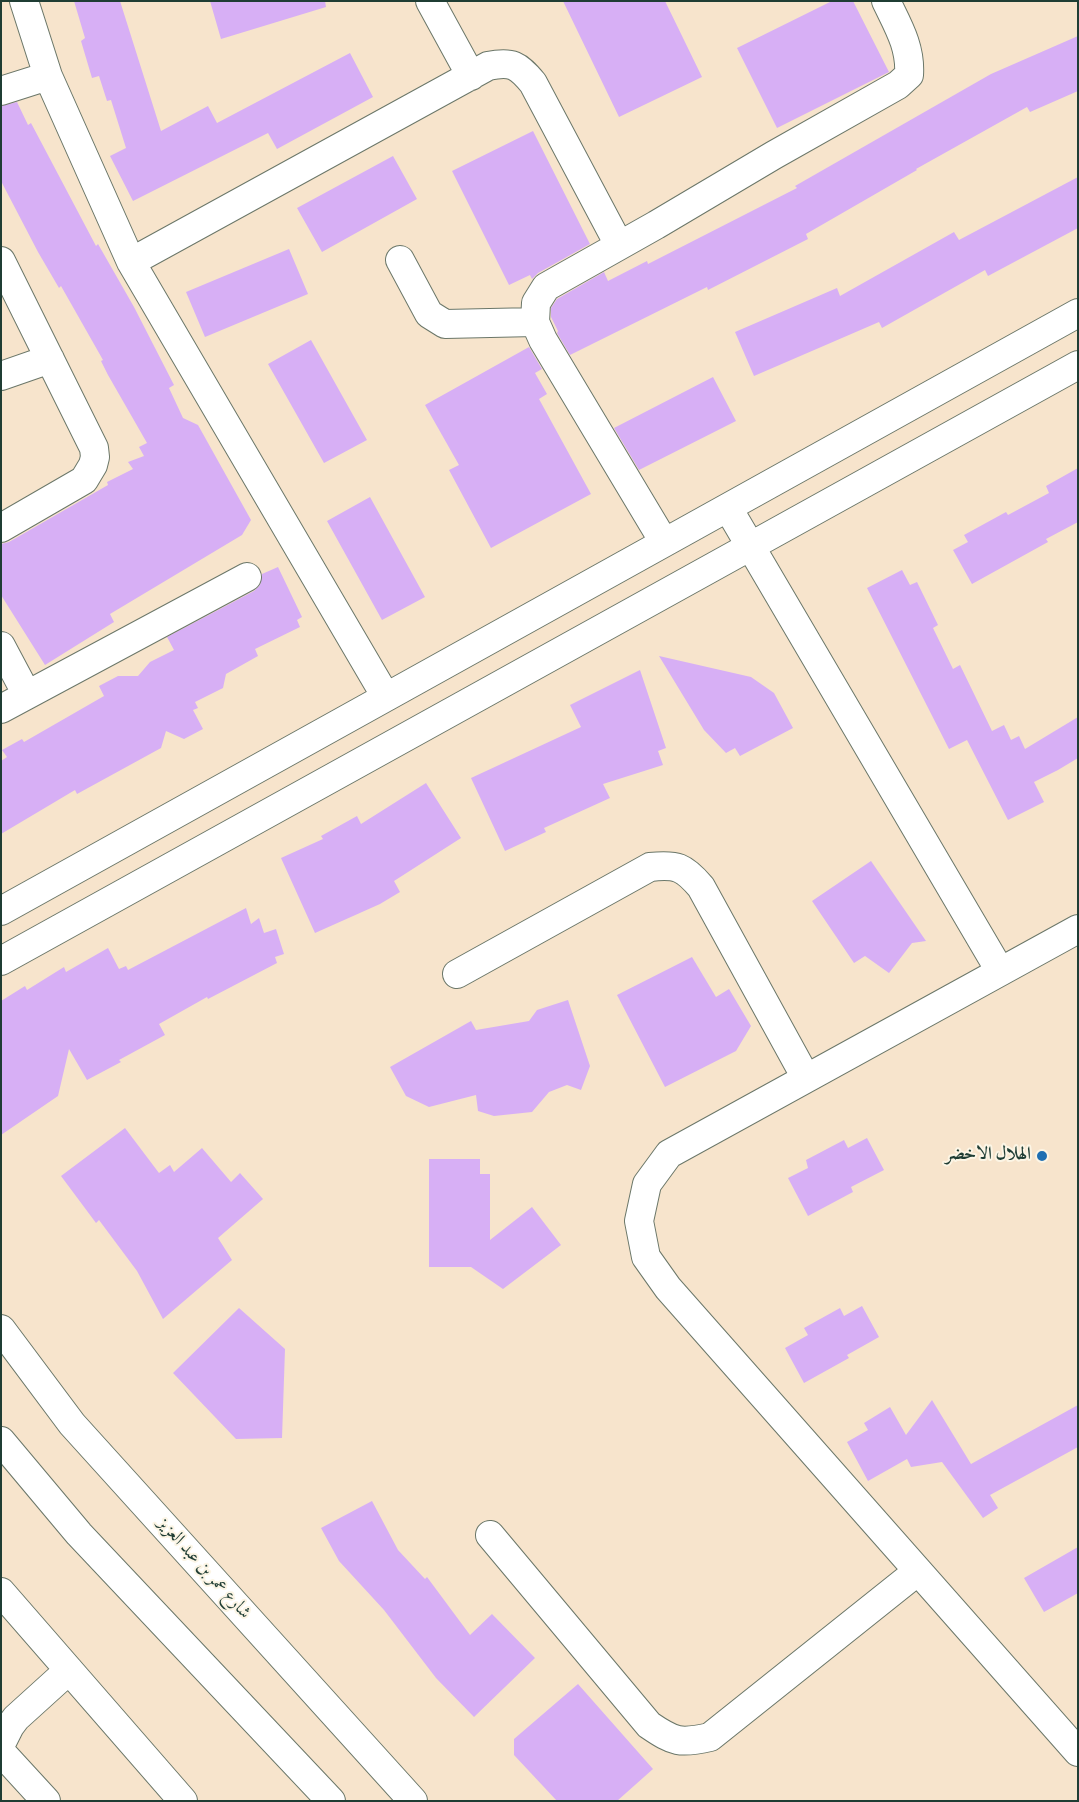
<!DOCTYPE html>
<html>
<head>
<meta charset="utf-8">
<style>
  body { margin:0 }
  #map { position:relative; width:1079px; height:1802px; overflow:hidden; background:#f7e4cc; font-family:Vollkorn,serif }
  canvas { display:block }
  .frame { position:absolute; inset:0; border:2px solid #1f3d34; pointer-events:none }
</style>
</head>
<body>
<div id="map">
<canvas width="1079" height="1802"></canvas>
<div class="frame"></div>
</div>
<script>
const ctx = document.querySelector('canvas').getContext('2d');
ctx.lineJoin = 'round';
function fill(path, color) {
  ctx.fillStyle = color;
  ctx.fill(path, 'evenodd');
}
function trace(path, color, width, dash) {
  ctx.strokeStyle = color;
  ctx.lineWidth = width;
  ctx.lineCap = dash ? 'butt' : 'round';
  ctx.setLineDash(dash || []);
  ctx.stroke(path);
}
function write(font, color, halo, rows, align = 'center') {
  ctx.font = font + ' Vollkorn,Amiri,serif';
  ctx.lineWidth = 4;
  ctx.setLineDash([]);
  ctx.textBaseline = 'middle';
  ctx.strokeStyle = halo;
  ctx.fillStyle = color;
  for (const [text, x, y, turn = 0] of rows) {
    ctx.save();
    ctx.translate(x, y);
    ctx.rotate((+turn || 0) * Math.PI / 180);
    ctx.textAlign = isNaN(turn) ? turn : align;
    if (halo) ctx.strokeText(text, 0, 0);
    ctx.fillText(text, 0, 0);
    ctx.restore();
  }
}
fill(new Path2D(`
  M 74,1 L 120,1 L 161,131 L 208,106 L 217,123 L 350,53 L 373,97 L 277,149 L 268,133 L 133,201 L 110,156 L 126,148 L 111,100 L 107,101 L 99,76 L 92,78 L 81,41 L 85,38 Z
  M 210,1 L 325,1 L 326,7 L 221,39 Z
  M 563,1 L 665,1 L 702,77 L 619,117 Z
  M 832,1 L 853,1 L 889,72 L 777,128 L 737,48 Z
  M 1078,36 L 1078,91 L 1030,112 L 1027,107 L 916,169 L 917,170 L 806,234 L 808,239 L 708,290 L 707,287 L 570,355 L 557,333 L 558,331 L 551,317 L 551,308 L 557,299 L 604,272 L 608,281 L 647,261 L 648,264 L 797,188 L 795,186 L 991,74 Z
  M 17,102 L 28,125 L 31,123 L 96,246 L 98,244 L 134,307 L 174,385 L 169,388 L 183,418 L 198,425 L 251,520 L 242,535 L 110,614 L 114,622 L 45,665 L 1,595 L 1,544 L 9,542 L 108,485 L 107,482 L 133,469 L 128,462 L 144,456 L 139,447 L 147,443 L 108,375 L 101,361 L 103,360 L 61,286 L 59,288 L 38,252 L 1,181 L 1,106 Z
  M 533,131 L 590,244 L 538,273 L 532,279 L 530,275 L 509,285 L 452,171 Z
  M 393,156 L 417,199 L 322,252 L 297,208 Z
  M 1078,177 L 1078,228 L 988,276 L 985,270 L 882,328 L 879,322 L 754,376 L 735,332 L 837,288 L 840,296 L 954,232 L 959,240 Z
  M 289,249 L 308,294 L 205,337 L 186,292 Z
  M 311,340 L 367,440 L 324,463 L 268,364 Z
  M 529,347 L 542,369 L 535,373 L 547,394 L 539,399 L 591,494 L 491,548 L 449,470 L 459,465 L 425,405 Z
  M 713,377 L 736,421 L 639,470 L 614,428 Z
  M 1078,468 L 1078,522 L 1046,539 L 1048,542 L 972,584 L 953,550 L 968,542 L 964,535 L 1006,512 L 1008,515 L 1049,493 L 1046,486 Z
  M 370,497 L 425,597 L 382,620 L 327,521 Z
  M 278,567 L 302,617 L 297,620 L 300,627 L 255,649 L 258,656 L 226,674 L 223,688 L 195,702 L 198,708 L 193,710 L 203,729 L 184,739 L 166,731 L 161,748 L 77,794 L 75,790 L 1,834 L 1,761 L 7,757 L 2,750 L 22,739 L 24,742 L 104,696 L 99,686 L 118,676 L 138,676 L 150,662 L 174,650 L 167,637 L 254,591 L 260,585 L 262,574 Z
  M 902,570 L 910,585 L 917,582 L 938,625 L 933,628 L 953,669 L 960,665 L 992,731 L 1004,725 L 1011,740 L 1019,736 L 1025,749 L 1078,717 L 1078,758 L 1058,770 L 1034,782 L 1044,802 L 1008,820 L 967,740 L 949,749 L 867,588 Z
  M 659,656 L 751,677 L 774,693 L 793,728 L 740,756 L 735,748 L 726,753 L 704,730 Z
  M 640,670 L 666,748 L 658,751 L 663,765 L 603,784 L 610,798 L 544,828 L 546,832 L 505,851 L 471,778 L 581,727 L 570,705 Z
  M 426,783 L 461,838 L 394,881 L 400,892 L 380,904 L 315,933 L 281,858 L 323,839 L 321,836 L 357,816 L 361,824 Z
  M 871,861 L 926,941 L 912,943 L 889,973 L 865,956 L 854,963 L 812,901 Z
  M 246,908 L 251,924 L 259,918 L 264,933 L 276,929 L 284,954 L 275,957 L 277,963 L 208,999 L 207,997 L 159,1024 L 165,1035 L 119,1060 L 121,1062 L 87,1080 L 69,1049 L 58,1096 L 1,1135 L 1,1001 L 25,986 L 27,990 L 64,967 L 66,972 L 108,948 L 119,969 L 126,966 L 128,970 Z
  M 692,957 L 716,997 L 729,989 L 751,1026 L 736,1051 L 665,1087 L 617,995 Z
  M 568,1000 L 590,1066 L 581,1090 L 567,1085 L 549,1092 L 532,1112 L 494,1116 L 478,1111 L 476,1095 L 429,1107 L 406,1096 L 390,1067 L 471,1021 L 476,1030 L 529,1021 L 537,1010 Z
  M 125,1128 L 159,1173 L 170,1165 L 174,1172 L 202,1148 L 231,1182 L 240,1173 L 263,1199 L 218,1238 L 232,1260 L 163,1319 L 137,1271 L 99,1220 L 96,1223 L 61,1176 Z
  M 867,1138 L 884,1170 L 851,1187 L 853,1192 L 808,1216 L 788,1178 L 808,1168 L 806,1160 L 844,1140 L 848,1148 Z
  M 429,1159 L 480,1159 L 480,1174 L 490,1174 L 490,1240 L 532,1207 L 561,1245 L 503,1289 L 471,1267 L 429,1267 Z
  M 862,1306 L 879,1337 L 847,1355 L 849,1358 L 804,1383 L 785,1348 L 808,1335 L 804,1328 L 840,1308 L 844,1316 Z
  M 239,1308 L 285,1349 L 282,1438 L 236,1439 L 173,1373 Z
  M 932,1400 L 971,1464 L 1078,1405 L 1078,1447 L 990,1495 L 998,1508 L 983,1518 L 942,1462 L 911,1467 L 907,1459 L 868,1481 L 847,1442 L 868,1430 L 864,1423 L 890,1407 L 906,1435 Z
  M 372,1501 L 398,1550 L 425,1579 L 427,1577 L 470,1635 L 492,1614 L 535,1658 L 474,1717 L 436,1678 L 384,1610 L 339,1561 L 321,1528 Z
  M 1078,1547 L 1078,1593 L 1044,1612 L 1024,1578 Z
  M 578,1684 L 653,1769 L 617,1801 L 557,1801 L 514,1755 L 514,1739 Z`), '#d7aff5');
const minor = new Path2D(`
  M 24,1 L 48,76 L 131,262 L 386,697
  M 430,1 L 471,76
  M 1,91 L 48,76
  M 400,260 L 429,314 L 445,324 L 535,322
  M 1,261 L 94,448 L 95,457 L 93,465 L 84,480 L 1,528
  M 131,262 L 488,66 C 512,61 518,65 533,83 L 619,245
  M 1,376 L 50,359
  M 728,508 L 1000,971
  M 664,542 L 543,340 L 535,322 L 536,303 L 546,287 L 656,225 L 774,155 L 898,85 L 909,75 C 911,47 898,26 886,1
  M 1,646 L 27,695
  M 1,709 L 247,577
  M 1,911 L 1078,313
  M 1078,929 L 669,1154 L 647,1184 L 639,1221 L 646,1257 L 668,1288 L 1078,1752
  M 1,961 L 1078,365
  M 457,974 L 650,867 C 677,864 684,867 701,887 L 806,1078
  M 1,1329 L 72,1424 L 413,1801
  M 1,1441 L 79,1534 L 331,1801
  M 490,1535 L 649,1725 C 674,1742 680,1744 710,1737 L 918,1571
  M 1,1592 L 183,1801
  M 1,1744 L 10,1726 L 16,1718 L 69,1670
  M 1,1752 L 46,1801`);
trace(minor, '#6b7769', 30);
trace(minor, '#fff', 28);
for (const [x, y, r, color] of [
  [1042,1156,6,"#1f6fb2"]
]) {
  const dot = new Path2D();
  dot.arc(x, y, r, 0, 2 * Math.PI);
  ctx.fillStyle = color;
  ctx.fill(dot);
  trace(dot, '#fcf5e5', 2);
}
write('bold 18px', '#1f3d34', '#fcf5e5', [
  ["الهلال الاخضر",1031,1156]
], 'right');
write('18px', '#1f3d34', '#fcf5e5', [
  ["شارع عمر بن عبد العزيز",203,1569,48]
]);
</script>
</body>
</html>
